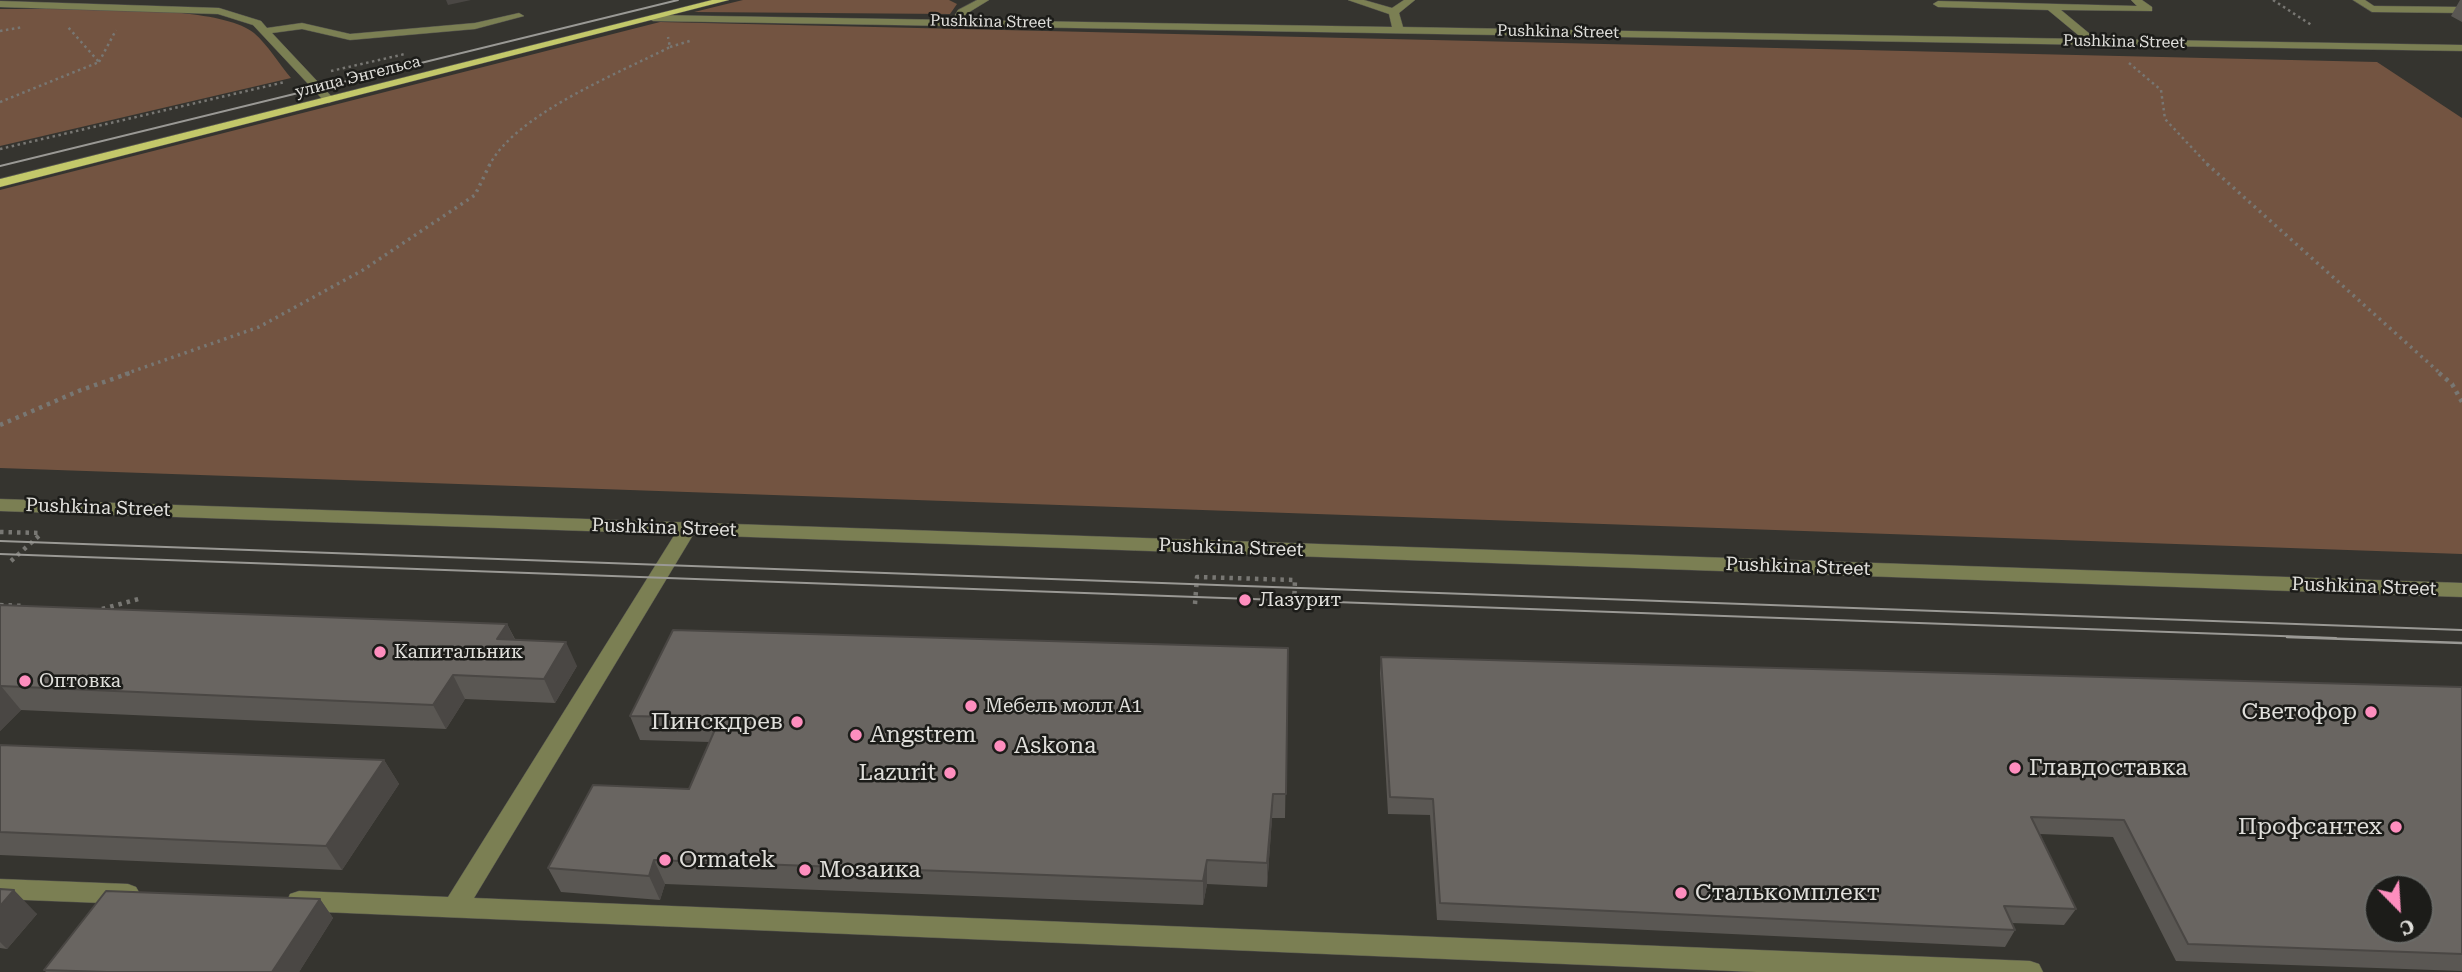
<!DOCTYPE html>
<html>
<head>
<meta charset="utf-8">
<style>
  body { margin:0 }
  #map { position:relative; width:2462px; height:972px; overflow:hidden; background:#35342f; font-family:"Roboto Serif",serif }
  canvas { display:block }
  .north { position:absolute; left:2364px; top:874px; width:70px; height:70px; box-sizing:border-box; background:#1c1c19; border:2px solid #6a6a67; border-radius:50%; rotate:156deg; font-size:19px; font-weight:700; line-height:28px; text-align:center; color:#e0dfdb }
  .north::after { content:''; display:block; margin:auto; width:24px; height:32px; background:#fe8ebe; clip-path:polygon(50% 0,100% 100%,50% 72%,0 100%) }
</style>
</head>
<body>
<div id="map">
<canvas width="2462" height="972"></canvas>
<div class="north">С</div>
</div>
<script>
const ctx = document.querySelector('canvas').getContext('2d');
ctx.lineJoin = 'round';
function fill(path, color) {
  ctx.fillStyle = color;
  ctx.fill(path, 'evenodd');
}
function trace(path, color, width, dash) {
  ctx.strokeStyle = color;
  ctx.lineWidth = width;
  ctx.lineCap = dash ? 'butt' : 'round';
  ctx.setLineDash(dash || []);
  ctx.stroke(path);
}
function write(font, color, halo, rows, align = 'center') {
  ctx.font = font + ' "Roboto Serif",serif';
  ctx.lineWidth = 5;
  ctx.setLineDash([]);
  ctx.textBaseline = 'middle';
  ctx.strokeStyle = halo;
  ctx.fillStyle = color;
  for (const [text, x, y, turn = 0] of rows) {
    ctx.save();
    ctx.translate(x, y);
    ctx.rotate((+turn || 0) * Math.PI / 180);
    ctx.textAlign = isNaN(turn) ? turn : align;
    if (halo) ctx.strokeText(text, 0, 0);
    ctx.fillText(text, 0, 0);
    ctx.restore();
  }
}
fill(new Path2D(`
  M 743,0 L 949,0 L 957,4 L 950,14 L 694,12 Z
  M 0,9 C 53,10 217,2 254,33 C 268,45 279,64 291,78 L 0,146 Z
  M 660,22 L 2377,62 L 2462,118 L 2462,554 L 0,468 L 0,190 Z`), '#735441');
const minor = new Path2D(`
  M 977,0 L 989,0 L 966,14 L 962,20 L 1392,27 L 1389,14 L 1348,0 L 1364,0 L 1392,8 L 1404,0 L 1415,0 L 1399,13 L 1403,27 L 2083,39 L 2048,10 L 1938,7 L 1933,4 L 1938,1 L 2137,6 L 2131,0 L 2142,0 L 2152,7 L 2152,11 L 2061,10 L 2096,39 L 2462,45 L 2462,51 L 653,21 L 648,18 L 653,15 L 952,20 L 958,10 Z
  M 2353,0 L 2365,0 L 2374,6 L 2462,7 L 2462,13 L 2372,12 Z
  M 0,1 L 219,8 L 261,21 L 267,28 L 302,23 L 350,34 L 475,23 L 519,13 L 524,16 L 475,29 L 350,40 L 302,29 L 272,33 L 333,98 L 335,100 L 329,103 L 325,102 L 253,25 L 218,14 L 0,7 Z
  M 0,499 L 2462,583 L 2462,597 L 693,535 L 474,898 L 2030,961 L 2039,964 L 2043,972 L 1756,972 L 299,911 L 290,908 L 287,901 L 290,894 L 299,891 L 448,897 L 675,534 L 0,511 Z
  M 0,879 L 128,884 L 136,887 L 140,894 L 136,901 L 128,904 L 0,899 Z`);
const major = new Path2D(`
  M 712,0 L 729,0 L 0,187 L 0,179 Z`);
trace(minor, '#54534e', 1);
trace(major, '#54534e', 1);
trace(new Path2D(`
  M 2273,0 L 2313,26
  M 0,31 L 23,27
  M 670,47 L 693,40
  M 99,62 L 116,30
  M 2129,63 L 2161,90 L 2165,119 L 2209,166
  M 331,71 L 405,54
  M 0,102 L 99,62 L 67,26
  M 0,149 L 285,82
  M 489,166 C 514,115 619,73 670,47 L 668,37`), '#787773', 2.5, [2.5, 3.5]);
trace(new Path2D(`
  M 2207,164 L 2441,374
  M 125,374 L 259,327 L 363,270 L 475,195 L 490,164`), '#787773', 3.5, [2.5, 4.5]);
trace(new Path2D(`
  M 2439,373 L 2452,384 L 2462,402
  M 0,425 L 81,390 L 130,373
  M 0,532 L 41,533
  M 11,561 L 42,533
  M 1195,604 L 1197,577 L 1295,580 L 1294,607
  M 0,605 L 24,606
  M 102,609 L 142,598`), '#787773', 4.5, [3.5, 5]);
fill(minor, '#7b7f53');
fill(major, '#c3c86a');
trace(new Path2D(`
  M 0,166 L 678,0
  M 0,541 L 2462,630
  M 0,554 L 2336,638`), '#9a9995', 2);
trace(new Path2D(`
  M 2287,637 L 2462,643`), '#9a9995', 2.5);
fill(new Path2D(`
  M 2460,0 L 2462,0 L 2462,22 L 2451,16 Z
  M 0,605 L 507,624 L 515,639 L 577,666 L 555,703 L 465,699 L 446,729 L 21,710 L 0,731 Z
  M 1288,648 L 1285,818 L 1272,818 L 1267,887 L 1207,884 L 1203,905 L 665,884 L 660,900 L 561,892 L 548,868 L 689,789 L 709,742 L 640,740 L 630,716 Z
  M 1381,657 L 2462,687 L 2462,971 L 2176,961 L 2113,837 L 2040,834 L 2076,909 L 2064,925 L 2012,923 L 2015,930 L 2005,947 L 1437,920 L 1430,815 L 1388,814 L 1380,673 Z
  M 0,745 L 384,760 L 399,784 L 342,870 L 0,855 Z
  M 0,889 L 37,914 L 7,949 L 0,948 Z
  M 320,899 L 333,918 L 299,972 L 46,972 L 44,970 Z`), '#5a5753');
fill(new Path2D(`
  M 446,0 L 471,0 L 448,5 Z
  M 507,624 L 519,648 L 497,639 Z
  M 566,642 L 577,666 L 555,703 L 544,679 Z
  M 453,675 L 465,699 L 446,729 L 433,705 Z
  M 1,686 L 21,710 L 0,731 L 0,687 Z
  M 384,760 L 399,784 L 342,870 L 326,846 Z
  M 1273,794 L 1272,818 L 1267,887 L 1267,863 Z
  M 654,860 L 665,884 L 660,900 L 649,876 Z
  M 1207,860 L 1207,884 L 1203,905 L 1203,881 Z
  M 14,890 L 37,914 L 7,949 L 0,942 L 0,906 Z
  M 320,899 L 333,918 L 299,972 L 272,972 Z`), '#4a4744');
const building = new Path2D(`
  M 0,605 L 507,624 L 497,639 L 566,642 L 544,679 L 453,675 L 433,705 L 1,686 L 0,687 Z
  M 673,630 L 1288,648 L 1286,794 L 1273,794 L 1267,863 L 1207,860 L 1203,881 L 654,860 L 649,876 L 548,868 L 593,785 L 689,789 L 720,718 L 630,716 Z
  M 1381,657 L 2462,687 L 2462,954 L 2188,944 L 2124,820 L 2031,817 L 2076,909 L 2004,906 L 2015,930 L 1440,903 L 1433,799 L 1390,797 ZM 2378,888 L 2420,888 L 2420,930 L 2378,930 Z
  M 0,745 L 384,760 L 326,846 L 0,832 Z
  M 0,889 L 14,890 L 0,906 Z
  M 106,891 L 320,899 L 272,972 L 107,972 L 44,970 Z`);
fill(building, '#696561');
trace(building, '#4a4744', 2);
for (const [x, y, r, color] of [
  [1245,600,7,"#fe8ebe"],
  [380,652,7,"#fe8ebe"],
  [25,681,7,"#fe8ebe"],
  [971,706,7,"#fe8ebe"],
  [2371,712,7,"#fe8ebe"],
  [797,722,7,"#fe8ebe"],
  [856,735,7,"#fe8ebe"],
  [1000,746,7,"#fe8ebe"],
  [2015,768,7,"#fe8ebe"],
  [950,773,7,"#fe8ebe"],
  [2396,827,7,"#fe8ebe"],
  [665,860,7,"#fe8ebe"],
  [805,870,7,"#fe8ebe"],
  [1681,893,7,"#fe8ebe"]
]) {
  const dot = new Path2D();
  dot.arc(x, y, r, 0, 2 * Math.PI);
  ctx.fillStyle = color;
  ctx.fill(dot);
  trace(dot, '#1c1c19', 2.5);
}
write('16px', '#e0dfdb', '#1c1c19', [
  ["Pushkina Street",991,22,1],
  ["Pushkina Street",1558,32,1],
  ["Pushkina Street",2124,42,1],
  ["улица Энгельса",358,77,-14]
]);
write('19px', '#e0dfdb', '#1c1c19', [
  ["Pushkina Street",98,508,2],
  ["Pushkina Street",664,528,2],
  ["Pushkina Street",1231,548,2],
  ["Pushkina Street",1798,567,2],
  ["Pushkina Street",2364,587,2]
]);
write('19px', '#e0dfdb', '#1c1c19', [
  ["Лазурит",1259,600],
  ["Капитальник",394,652],
  ["Оптовка",39,681],
  ["Мебель молл А1",985,706]
], 'left');
write('23px', '#e0dfdb', '#1c1c19', [
  ["Светофор",2357,712,"right"],
  ["Пинскдрев",783,722,"right"],
  ["Angstrem",870,735],
  ["Askona",1014,746],
  ["Главдоставка",2029,768],
  ["Lazurit",936,773,"right"],
  ["Профсантех",2382,827,"right"],
  ["Ormatek",679,860],
  ["Мозаика",819,870],
  ["Сталькомплект",1695,893]
], 'left');
</script>
</body>
</html>
